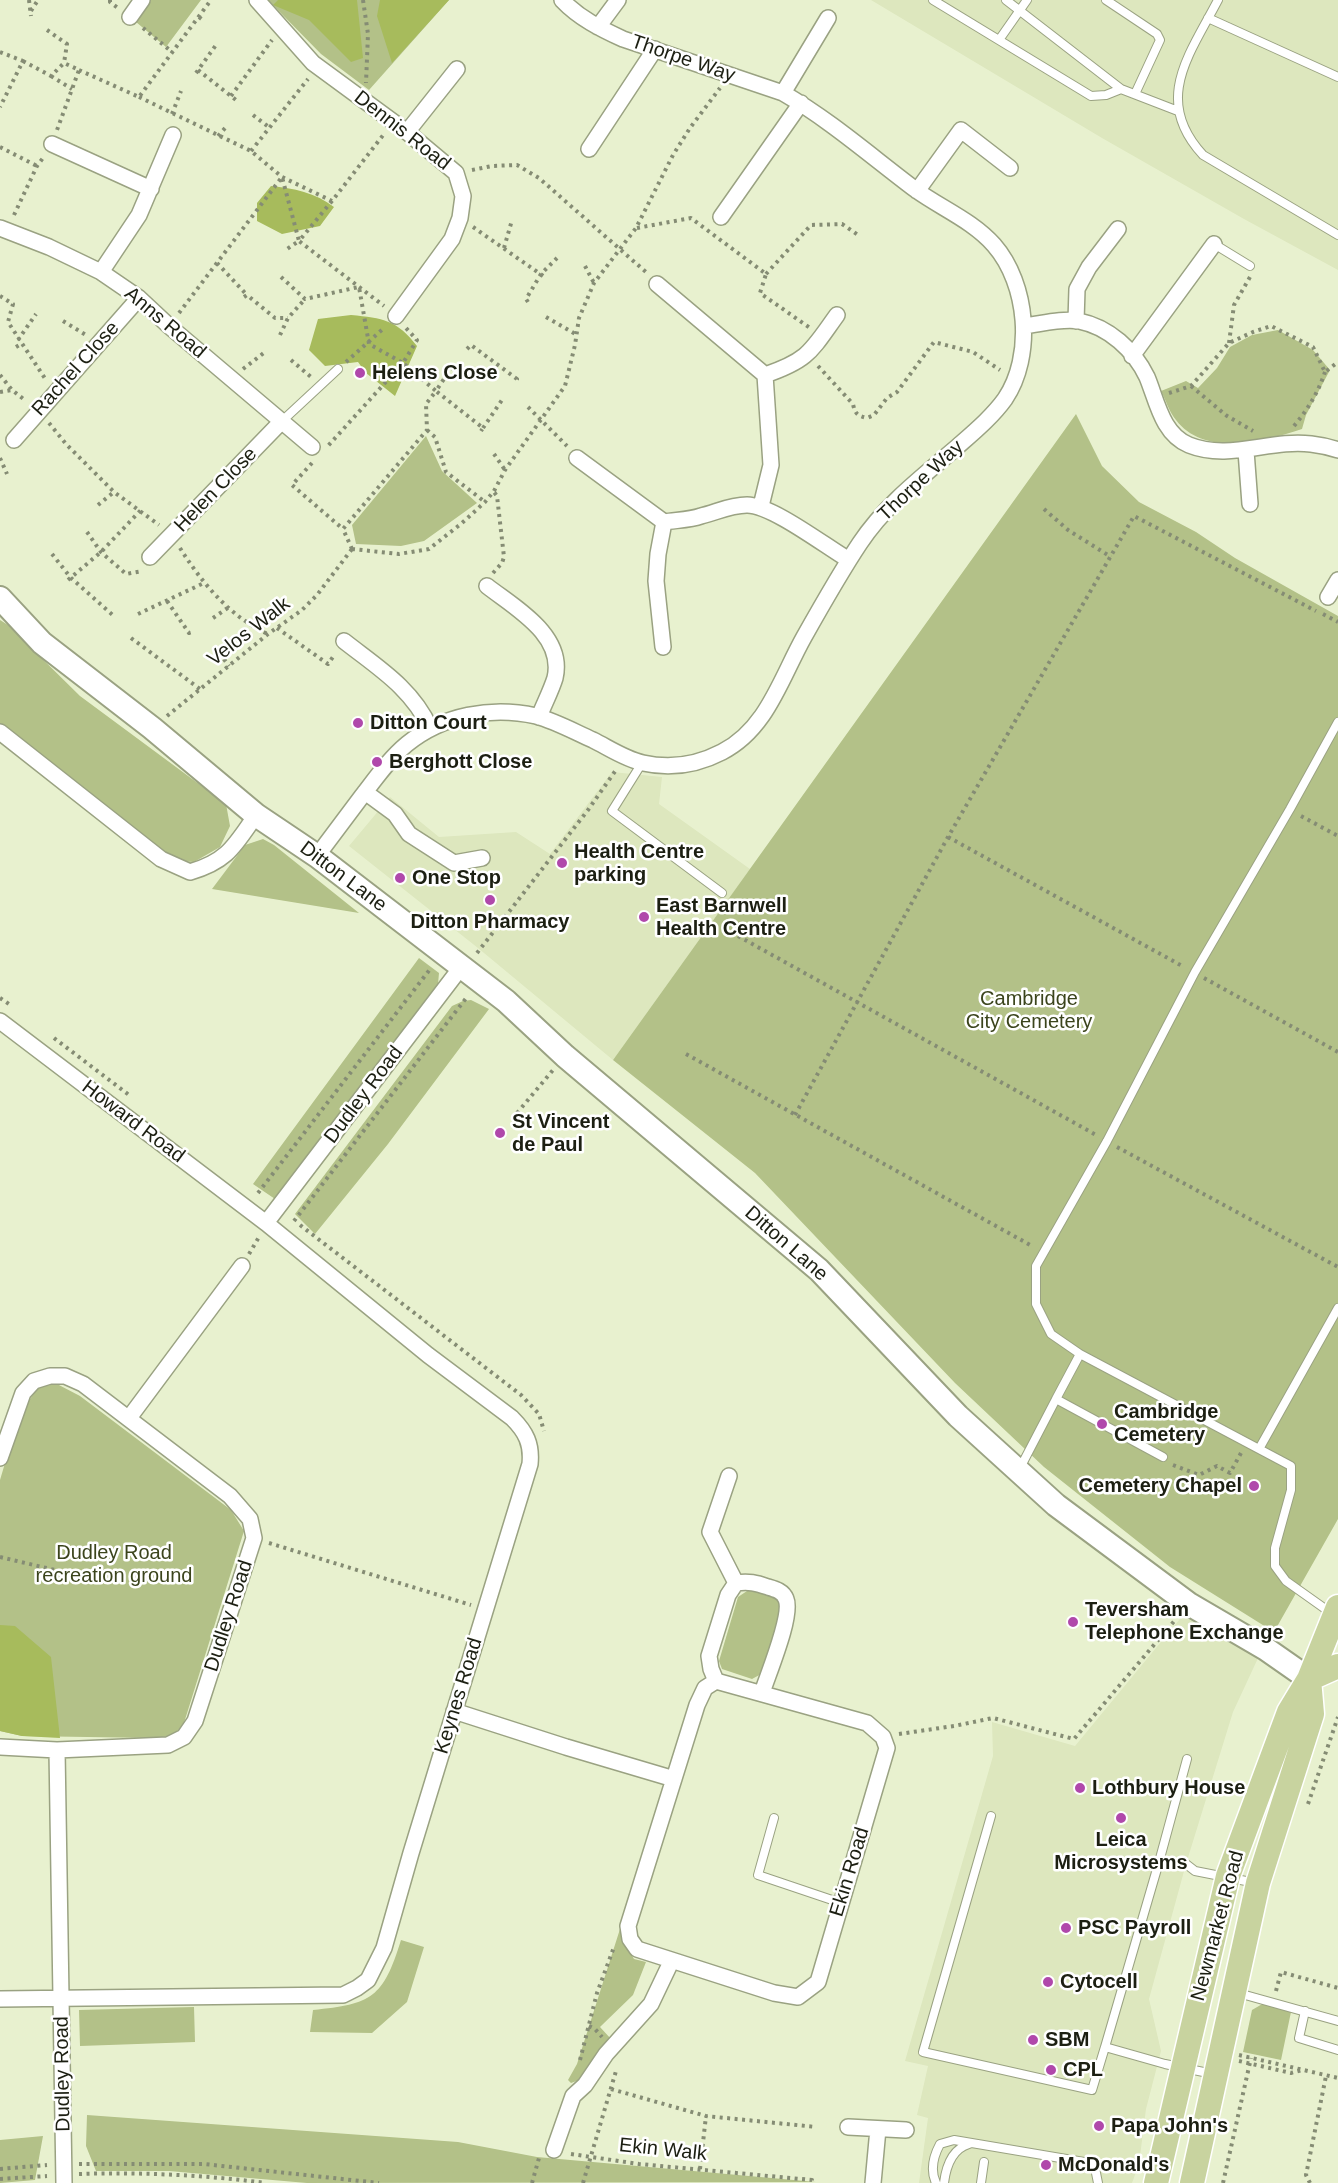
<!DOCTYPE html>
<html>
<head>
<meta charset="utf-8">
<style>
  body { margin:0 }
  canvas { display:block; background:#e8f1cf }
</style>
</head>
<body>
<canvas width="1338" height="2183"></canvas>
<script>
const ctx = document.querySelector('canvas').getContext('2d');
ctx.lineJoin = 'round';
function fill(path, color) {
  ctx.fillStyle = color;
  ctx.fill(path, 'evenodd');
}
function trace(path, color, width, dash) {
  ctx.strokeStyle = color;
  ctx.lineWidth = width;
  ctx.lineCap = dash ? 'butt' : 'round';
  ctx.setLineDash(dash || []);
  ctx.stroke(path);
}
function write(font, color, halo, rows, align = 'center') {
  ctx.font = font + ' Arial,sans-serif';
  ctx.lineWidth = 5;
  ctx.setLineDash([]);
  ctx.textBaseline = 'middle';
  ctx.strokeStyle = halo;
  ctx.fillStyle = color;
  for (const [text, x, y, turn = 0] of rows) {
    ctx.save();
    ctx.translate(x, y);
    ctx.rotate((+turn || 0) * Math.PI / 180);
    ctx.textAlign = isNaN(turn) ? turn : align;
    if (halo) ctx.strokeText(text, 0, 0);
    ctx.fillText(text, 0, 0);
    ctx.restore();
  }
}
fill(new Path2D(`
  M 871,0 L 1338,0 L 1338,270 L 1244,219 L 1102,138 Z
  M 612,772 L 662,777 L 659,804 L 750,869 L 613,1060 L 478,948 L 349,846 L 390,797 L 439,837 L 516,832 L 550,854 Z
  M 1189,1608 L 1259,1656 L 1233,1712 L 1186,1864 L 1149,1999 L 1161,2051 L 1146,2109 L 1139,2164 L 1132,2183 L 919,2183 L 928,2118 L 917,2115 L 928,2066 L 905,2061 L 993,1756 L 992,1722 L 1075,1746 Z`), '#dde7be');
fill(new Path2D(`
  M 151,0 L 201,0 L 166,47 L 136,22 Z
  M 268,0 L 449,0 L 369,90 L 321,54 Z
  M 1278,330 L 1313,350 L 1330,370 L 1306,415 L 1302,429 C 1265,441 1205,458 1176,420 C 1169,412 1166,400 1161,391 L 1186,381 L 1198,388 L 1217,368 L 1230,347 L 1252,335 Z
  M 1076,414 L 1102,466 L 1139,502 L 1196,532 L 1235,558 L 1338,616 L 1338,1519 L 1274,1632 L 1170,1567 L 1044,1467 L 955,1383 L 755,1173 L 613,1060 Z
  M 426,436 L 442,471 L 477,503 L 424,541 L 401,546 L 356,544 L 352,525 Z
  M 0,620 L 8,625 L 80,696 L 226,804 L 230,826 L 220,847 L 194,862 L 176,861 L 0,727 Z
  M 263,839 L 274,845 L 359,913 L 212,889 L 245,845 Z
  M 419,958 L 439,973 L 438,984 L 434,993 L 275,1199 L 253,1184 Z
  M 471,1000 L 489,1009 L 388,1144 L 315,1234 L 295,1214 L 452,1006 L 463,1001 Z
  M 57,1384 L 80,1396 L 231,1510 L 244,1531 L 183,1726 L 171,1736 L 153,1738 L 22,1736 L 0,1731 L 0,1480 L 19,1416 L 38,1387 Z
  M 750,1589 L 777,1596 L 782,1604 L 765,1672 L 752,1679 L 722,1669 L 719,1661 L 738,1597 Z
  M 620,1929 L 624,1930 L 625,1944 L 634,1959 L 646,1962 L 633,1995 L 600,2027 L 611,2039 L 582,2079 L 571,2083 L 568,2080 L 577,2064 Z
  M 401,1940 L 424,1947 L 407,2002 L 372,2033 L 310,2032 L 313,2010 C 372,2004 383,1998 401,1940 Z
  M 1264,2003 L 1291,2012 L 1281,2060 L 1243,2052 L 1252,2010 Z
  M 194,2007 L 195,2042 L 80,2046 L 79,2010 Z
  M 87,2115 L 458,2142 L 537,2157 L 816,2182 L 307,2183 L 169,2171 L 96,2171 L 86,2146 Z
  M 43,2136 L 35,2180 L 0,2183 L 0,2140 Z`), '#b3c188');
fill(new Path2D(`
  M 278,0 L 357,0 L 363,58 L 351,62 L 309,20 L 273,5 Z
  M 380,0 L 449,0 L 392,63 L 377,16 Z
  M 271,186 C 293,188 316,193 334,207 L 320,226 L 282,234 L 257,221 L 257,203 Z
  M 351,315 C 383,318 397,320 417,346 L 395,396 L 366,373 L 358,362 L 325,366 L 309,350 L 318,319 Z
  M 0,1625 L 15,1626 L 51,1657 L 60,1738 L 22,1736 L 0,1731 Z`), '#a7bb5c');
const service = new Path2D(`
  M 933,0 L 1091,96 L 1106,95 L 1121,89 L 1178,111
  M 1006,0 L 1121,89
  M 1106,0 L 1157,34 L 1160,40 L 1135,94
  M 1218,0 C 1190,54 1152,100 1203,155 L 1338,235
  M 1208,18 L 1338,77
  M 999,40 L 1027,0
  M 1214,244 L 1250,266
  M 281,422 L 338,369
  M 642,763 L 612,811 L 722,893
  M 1080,1354 L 1056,1399 L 1163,1457
  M 1259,1449 L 1338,1308
  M 1019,1470 L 1056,1399
  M 1331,1613 L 1286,1581 L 1275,1566 L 1275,1548 L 1291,1490 L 1291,1466 L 1080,1354 L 1051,1334 L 1036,1304 L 1036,1266 L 1107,1141 L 1195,972 L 1290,809 L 1338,722
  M 991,1816 L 923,2052 L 1092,2090 L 1105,2047
  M 774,1818 L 758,1875 L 841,1903
  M 1159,1862 L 1187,1759
  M 1238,1993 L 1338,2021
  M 1305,2011 L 1299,2038 L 1338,2050
  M 1213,2074 L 1165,2064 L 1105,2047 L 1159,1862 L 1186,1864 L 1195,1871 L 1256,1883
  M 936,2183 C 930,2170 933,2157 940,2144 L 954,2140 L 1090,2163 L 1095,2168 L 1098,2183
  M 944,2183 C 946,2167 952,2149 969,2144
  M 981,2183 L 984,2162`);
const minor = new Path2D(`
  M 257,0 L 313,63 L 407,132 L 456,173 L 463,196 L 460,218 L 452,239 L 396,316
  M 130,17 L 142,0
  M 598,27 L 618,0
  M 783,93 L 828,18
  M 407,132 L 457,69
  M 52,144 L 151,189
  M 589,149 L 655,49
  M 917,191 L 961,130 L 1010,168
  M 721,217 L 801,103
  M 0,228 L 49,247 L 101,272 L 139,298 L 169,326 L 312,447
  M 101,272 L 139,215 L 173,135
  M 657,284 L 765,375 L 771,465 L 761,506
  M 1076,321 L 1077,289 L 1089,267 L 1118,229
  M 1024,326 C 1041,324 1062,318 1079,321 C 1109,327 1134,350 1147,377 C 1157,401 1162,434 1189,445 C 1229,461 1270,439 1311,444 C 1320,445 1329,447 1338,450
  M 1132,356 L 1214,244
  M 765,375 C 809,360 811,351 837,315
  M 14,440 L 139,298
  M 1246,451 L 1250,504
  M 577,458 L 664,522 C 676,520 690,520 701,516 C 717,512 730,505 747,505 C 772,505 825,546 849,560
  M 150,557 L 281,422
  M 487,586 C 515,608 565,635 555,678 C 551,691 544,704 539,717
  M 1328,597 L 1338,580
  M 344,641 C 377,667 412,688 430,728
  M 663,647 L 656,581 L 658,554 L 664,522
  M 0,732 L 161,859 L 190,872 C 228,861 235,845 256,815
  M 365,792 L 395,814 L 409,834 L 454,863 L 482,858
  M 317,856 C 332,836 347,816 362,796 C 376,778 389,759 407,744 C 443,715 491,706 536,716 C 555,721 575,732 593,740 C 609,748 625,759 643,763 C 670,769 697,765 722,752 C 767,729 781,678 804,637 C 822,605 840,573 860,543 C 886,504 922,477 957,447 C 974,432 992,417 1005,399 C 1034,356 1028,284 994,245 C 973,221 941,208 916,190 C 872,157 830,120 783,93 L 623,39 C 601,29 579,18 562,0
  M 0,1021 L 266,1223 L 428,1355 L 512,1418 C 526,1432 532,1444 530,1464 L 411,1853 L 384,1948 L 368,1980 L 357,1988 L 343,1995 L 0,1999
  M 266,1223 L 462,966
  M 129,1418 L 242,1266
  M 0,1458 L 23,1393 L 34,1381 L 50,1376 L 65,1376 L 83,1384 L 230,1496 L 250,1519 L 254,1538 L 195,1721 L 184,1737 L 168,1745 L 57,1750 L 0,1747
  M 729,1476 L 710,1532 L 736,1583
  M 716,1681 L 867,1723 L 883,1737 L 887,1748 L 818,1982 L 798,1997 L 774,1993 L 637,1949 L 630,1939 L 628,1926 L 697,1705 L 705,1688 Z
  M 716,1681 L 711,1669 L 709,1656 L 728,1595 L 736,1583 C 749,1581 756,1583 768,1587 C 775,1589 783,1591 786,1599 C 793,1615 768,1674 762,1693
  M 454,1711 L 566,1747 L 674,1779
  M 57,1750 L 64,2183
  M 848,2127 L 906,2130
  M 554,2150 L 573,2096 L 585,2085 L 606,2054 L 651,2004 L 671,1962
  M 873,2183 L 878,2129`);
const secondary = new Path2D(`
  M 0,598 L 42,643 L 152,728 L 256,815 L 317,856 L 506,1001 L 565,1056 L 819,1270 L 958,1416 L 1056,1505 L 1189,1604 L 1266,1649 L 1309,1679`);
const primary = new Path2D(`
  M 1309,1679 L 1338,1666
  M 1156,2183 L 1228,1876 L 1289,1712 L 1309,1679 L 1338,1607
  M 1192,2183 L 1258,1883 L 1312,1714 L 1309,1679`);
trace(service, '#9aa282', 10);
trace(minor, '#9aa282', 18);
trace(secondary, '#9aa282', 26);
trace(primary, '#fff', 27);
trace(new Path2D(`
  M 29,0 L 31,16
  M 110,0 L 110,2 L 118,8
  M 363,0 L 368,34 L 366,83
  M 31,11 L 38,0
  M 199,17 L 204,21
  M 143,28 L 172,52
  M 47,30 L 67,44 L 64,63
  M 0,52 L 23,61 L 0,107
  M 23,61 L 51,76 L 64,63 L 79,70 L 57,130
  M 79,70 L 139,97 L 211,0
  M 198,70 L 236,100
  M 196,73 L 216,45
  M 51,76 L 72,89
  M 231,96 L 272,40
  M 139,97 L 251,151 L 282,177 L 332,201 L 384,134
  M 172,114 L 181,91
  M 253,115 L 270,128
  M 218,136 L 227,126
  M 0,147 L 37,166
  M 251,151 L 308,79
  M 472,170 L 492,166 L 517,165 L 539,178 L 647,273
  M 332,201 L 299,241 L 384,306
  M 14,215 L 37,166 L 43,158
  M 473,227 L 546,278
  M 637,228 L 691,218 L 766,274 L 760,293 L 810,328
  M 504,248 L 512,220
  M 217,263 L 247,295
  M 585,266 L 594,283
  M 766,274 L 811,225 L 842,224 L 858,235
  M 281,277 L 305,299 L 359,287 L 369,344 L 403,363 L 327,447
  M 0,296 L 13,304 L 8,322 L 46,380
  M 244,297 L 247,295 L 275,318 L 288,318
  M 528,302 L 526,299 L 541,274 L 557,258
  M 179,313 L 282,177 L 299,241 L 287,249
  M 546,317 L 577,335
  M 63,321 L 86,335
  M 280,335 L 288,318 L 305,299
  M 18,340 L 36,314
  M 1229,343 L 1234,305 L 1250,277
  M 16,347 L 21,344
  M 467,349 L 471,345 L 517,379 L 515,381
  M 291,360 L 311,377
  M 346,362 L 385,327
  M 818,366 L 853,404 C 855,414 858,416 867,418 L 874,415 L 887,398 L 897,392 L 934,342 L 973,352 L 1000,370
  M 452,367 L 436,391 L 483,428 L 481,431
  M 243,369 L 265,352
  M 0,375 L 12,390 L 26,401
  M 1191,386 L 1227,416 L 1253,431
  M 0,392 L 12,390
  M 1169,393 L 1191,386 L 1229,343 L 1253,332 L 1271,326 L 1313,347 L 1325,372 L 1338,362
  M 528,407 L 567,446
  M 49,423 L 66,444 L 114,492 L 159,525
  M 1294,426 C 1308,409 1318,393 1325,372
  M 483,428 L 502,400
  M 427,430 L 435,437 L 446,472 L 485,502
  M 494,454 L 505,470
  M 0,458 L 7,474
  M 312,463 L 292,485 L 343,529
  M 98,505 L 114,492
  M 1044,509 L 1068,530 L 1111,557
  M 87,532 L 101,552 L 126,574 L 143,571
  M 180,548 C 202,583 230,617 268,634
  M 352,549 L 399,554 L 429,549 L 462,523 L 485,502 L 494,491 L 505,470 L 565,386 L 575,345 L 579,318 L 594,283 L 636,228 L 673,155 L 690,128 L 720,88
  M 352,549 L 343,529 L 427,430 L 426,404 L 436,391 L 403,363 L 417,340 L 406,328
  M 52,554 L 71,578 L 115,617
  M 493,573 L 502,563 L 504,557 L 497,496 L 494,492
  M 68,580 L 101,552 L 141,510
  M 167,601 L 189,633 L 192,632
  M 138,614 L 204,583
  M 1323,614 L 1338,622
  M 213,618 L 229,607
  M 277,628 L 328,664 L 335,654
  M 131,638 L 200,689
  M 215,647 L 229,666
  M 167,716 L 268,634 L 302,610 L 317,595 L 352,549
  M 1301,816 L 1338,836
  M 948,837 L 1184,967
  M 738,936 L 1098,1136
  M 477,953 L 588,810 L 616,770
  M 1204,978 L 1338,1052
  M 0,998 L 12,1006
  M 54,1038 L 129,1095
  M 686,1054 L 1032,1246
  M 517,1113 L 553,1070
  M 795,1115 L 948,837 L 1134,516 L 1316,611
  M 1117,1147 L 1338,1267
  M 258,1193 L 431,968
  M 294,1221 L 467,997
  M 300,1225 L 521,1395 L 539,1414 L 544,1431
  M 249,1254 L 259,1237
  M 1173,1465 L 1199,1475 L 1217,1466 L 1230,1473 L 1241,1453
  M 269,1543 L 471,1605
  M 0,1557 L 76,1575
  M 899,1734 L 954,1726 L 993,1718 L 1074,1739 L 1176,1619
  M 1308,1804 L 1338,1717
  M 1276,1991 L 1281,1972 L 1338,1988
  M 589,2026 L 595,2029 L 602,2037
  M 1239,2055 L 1338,2078
  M 580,2060 L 597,1993 L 614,1947
  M 1239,2061 L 1291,2073 L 1302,2070
  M 611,2089 L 706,2116 L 816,2127
  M 571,2154 L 639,2164 L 812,2180 L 812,2183
  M 79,2164 L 204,2164 L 379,2183
  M 0,2169 L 47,2165
  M 700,2169 L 706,2116
  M 79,2174 C 142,2172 204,2175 266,2183
  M 0,2179 L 47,2176
  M 532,2183 L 539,2158
  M 583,2183 L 616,2071
  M 1223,2183 L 1251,2058
  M 1310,2183 L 1306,2175 L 1326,2076`), '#858c74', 4, [3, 4.5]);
trace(service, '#fff', 8);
trace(minor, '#fff', 15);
trace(secondary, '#fff', 22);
trace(primary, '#c8d39f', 24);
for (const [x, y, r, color] of [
  [360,373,6,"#b048ab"],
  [358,723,6,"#b048ab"],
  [377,762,6,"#b048ab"],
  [562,863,6,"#b048ab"],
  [400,878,6,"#b048ab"],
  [490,900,6,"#b048ab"],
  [644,917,6,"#b048ab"],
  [500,1133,6,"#b048ab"],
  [1102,1424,6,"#b048ab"],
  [1254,1486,6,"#b048ab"],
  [1073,1622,6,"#b048ab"],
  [1080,1788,6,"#b048ab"],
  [1121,1818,6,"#b048ab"],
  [1066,1928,6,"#b048ab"],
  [1048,1982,6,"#b048ab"],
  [1033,2040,6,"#b048ab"],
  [1051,2070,6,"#b048ab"],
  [1099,2126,6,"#b048ab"],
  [1046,2165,6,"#b048ab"]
]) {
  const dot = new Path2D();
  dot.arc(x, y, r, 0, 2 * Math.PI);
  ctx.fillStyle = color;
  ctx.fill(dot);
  trace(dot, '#fff', 2);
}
write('20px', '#1c1f12', '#fff', [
  ["Thorpe Way",683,59,19],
  ["Dennis Road",402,131,38],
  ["Anns Road",165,323,40],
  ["Rachel Close",76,369,-48],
  ["Thorpe Way",921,481,-43],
  ["Helen Close",216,490,-46],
  ["Velos Walk",249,632,-38],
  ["Ditton Lane",343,877,37],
  ["Dudley Road",364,1095,-53],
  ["Howard Road",133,1122,37],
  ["Ditton Lane",786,1244,41],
  ["Dudley Road",229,1616,-72],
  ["Keynes Road",459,1696,-73],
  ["Ekin Road",850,1872,-73],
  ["Newmarket Road",1218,1926,-75],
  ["Dudley Road",63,2074,-91],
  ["Ekin Walk",663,2150,6]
]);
write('bold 20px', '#1c1f12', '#fff', [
  ["Helens Close",372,373],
  ["Ditton Court",370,723],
  ["Berghott Close",389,762],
  ["Health Centre",574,852],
  ["parking",574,875],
  ["One Stop",412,878],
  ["East Barnwell",656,906],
  ["Health Centre",656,929],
  ["Ditton Pharmacy",490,922,"center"],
  ["St Vincent",512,1122],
  ["de Paul",512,1145],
  ["Cambridge",1114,1412],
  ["Cemetery",1114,1435],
  ["Cemetery Chapel",1242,1486,"right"],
  ["Teversham",1085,1610],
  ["Telephone Exchange",1085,1633],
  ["Lothbury House",1092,1788],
  ["Leica",1121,1840,"center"],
  ["Microsystems",1121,1863,"center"],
  ["PSC Payroll",1078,1928],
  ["Cytocell",1060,1982],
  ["SBM",1045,2040],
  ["CPL",1063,2070],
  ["Papa John's",1111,2126],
  ["McDonald's",1058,2165]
], 'left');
write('20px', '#3b441c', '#fff', [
  ["Cambridge",1029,999],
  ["City Cemetery",1029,1022],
  ["Dudley Road",114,1553],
  ["recreation ground",114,1576]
]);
</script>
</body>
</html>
